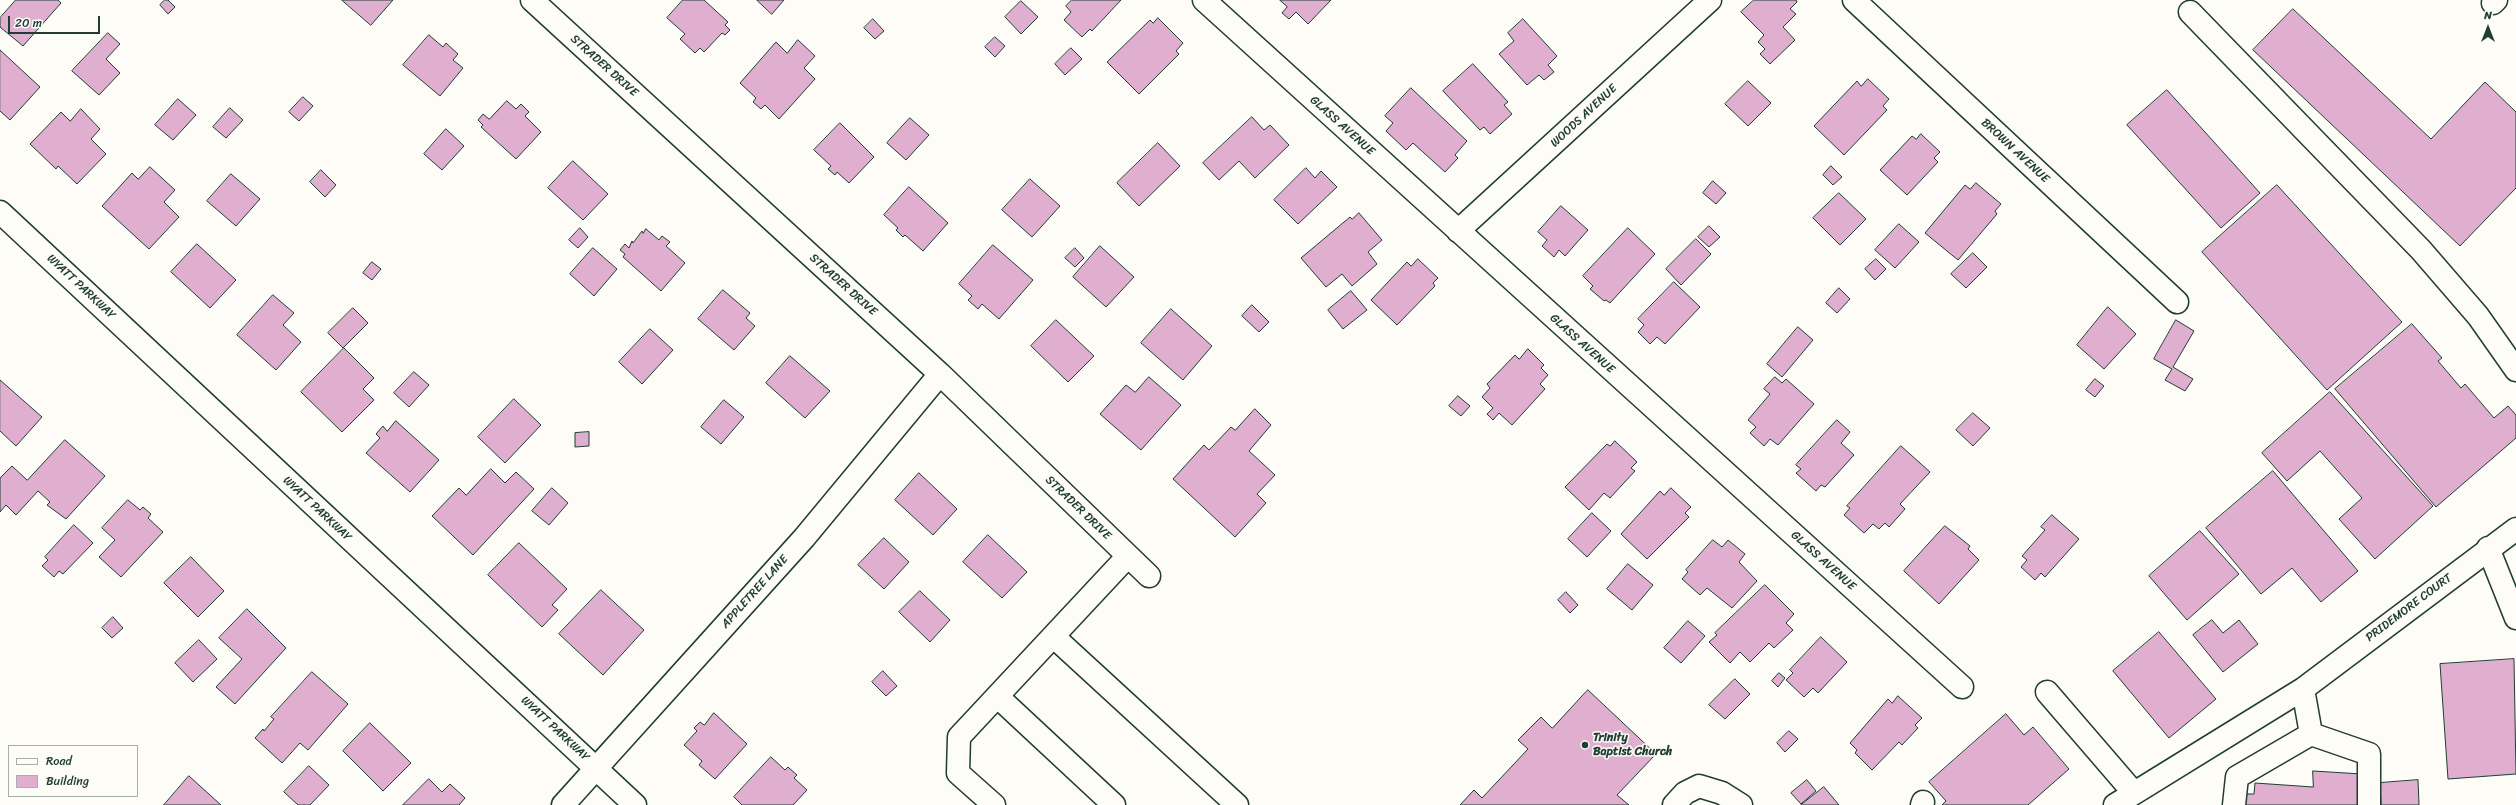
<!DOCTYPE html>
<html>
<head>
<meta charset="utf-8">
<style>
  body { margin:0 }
  #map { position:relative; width:2516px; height:805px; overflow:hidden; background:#fdfcf7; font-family:Sriracha,sans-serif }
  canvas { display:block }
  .legend { position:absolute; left:8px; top:745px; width:130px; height:52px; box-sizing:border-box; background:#fdfcf7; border:1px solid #a4b0a9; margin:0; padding:5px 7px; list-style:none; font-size:12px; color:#1f3d34 }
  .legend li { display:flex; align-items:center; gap:8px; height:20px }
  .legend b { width:20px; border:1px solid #a4b0a9 }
  .north { position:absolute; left:2468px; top:8px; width:40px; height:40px; -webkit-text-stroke:3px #fdfcf7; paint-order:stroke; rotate:0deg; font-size:11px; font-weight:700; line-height:16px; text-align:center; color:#1f3d34 }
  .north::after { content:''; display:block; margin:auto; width:14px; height:18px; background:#1f3d34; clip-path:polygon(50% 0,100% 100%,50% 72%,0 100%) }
  .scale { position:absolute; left:8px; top:16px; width:92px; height:18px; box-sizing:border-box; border:2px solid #1f3d34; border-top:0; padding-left:5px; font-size:12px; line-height:14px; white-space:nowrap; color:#1f3d34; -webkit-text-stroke:3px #fdfcf7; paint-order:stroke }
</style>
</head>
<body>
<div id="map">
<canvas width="2516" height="805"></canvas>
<ul class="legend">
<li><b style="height:5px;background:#fdfcf7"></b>Road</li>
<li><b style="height:11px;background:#e0afcf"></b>Building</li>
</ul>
<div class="north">N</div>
<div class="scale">20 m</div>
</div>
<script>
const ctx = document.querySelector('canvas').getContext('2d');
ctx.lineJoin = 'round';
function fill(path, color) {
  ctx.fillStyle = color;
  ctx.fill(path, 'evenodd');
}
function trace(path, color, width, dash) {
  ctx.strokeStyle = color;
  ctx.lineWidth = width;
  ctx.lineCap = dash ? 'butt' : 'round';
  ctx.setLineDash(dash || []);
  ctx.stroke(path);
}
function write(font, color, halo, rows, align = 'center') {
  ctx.font = font + ' Sriracha,sans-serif';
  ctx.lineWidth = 3;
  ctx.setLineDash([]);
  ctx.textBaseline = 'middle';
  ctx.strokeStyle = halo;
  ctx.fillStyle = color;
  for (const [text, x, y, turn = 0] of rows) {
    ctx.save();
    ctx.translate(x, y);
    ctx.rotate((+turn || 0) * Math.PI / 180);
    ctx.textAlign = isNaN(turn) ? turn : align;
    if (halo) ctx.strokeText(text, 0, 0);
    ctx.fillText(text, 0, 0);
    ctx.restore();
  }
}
const building = new Path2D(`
  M 16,0 L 58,0 L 61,3 L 23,46 L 0,27 L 0,18 Z
  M 165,0 L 168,0 L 175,7 L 168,14 L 160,5 Z
  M 342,0 L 393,0 L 371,25 Z
  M 683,0 L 704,0 L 728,22 L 725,25 L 730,30 L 725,35 L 722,33 L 704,52 L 700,48 L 695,53 L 680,39 L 685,34 L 667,18 Z
  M 757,0 L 784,0 L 772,14 Z
  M 1072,0 L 1121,0 L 1092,31 L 1090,29 L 1082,37 L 1064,20 L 1071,12 L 1066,6 Z
  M 1280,0 L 1331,0 L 1308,24 L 1296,12 L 1289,19 L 1282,13 L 1287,7 Z
  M 1754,0 L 1796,0 L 1797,2 L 1790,9 L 1796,14 L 1783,27 L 1795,40 L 1770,64 L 1760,54 L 1765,49 L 1758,42 L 1764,35 L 1741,12 Z
  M 1021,1 L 1038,17 L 1021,34 L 1005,17 Z
  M 2293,9 L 2431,139 L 2485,82 L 2516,112 L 2516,188 L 2460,246 L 2253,50 Z
  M 1158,18 L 1183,43 L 1176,51 L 1179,54 L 1139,94 L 1107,62 L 1150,20 L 1153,23 Z
  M 873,19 L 884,31 L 875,39 L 864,28 Z
  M 1523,19 L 1557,56 L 1548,65 L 1554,72 L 1544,80 L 1539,75 L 1527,85 L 1499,54 L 1514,41 L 1508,33 Z
  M 108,33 L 120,44 L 106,59 L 120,73 L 99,95 L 72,71 Z
  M 429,35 L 443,47 L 446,43 L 458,54 L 453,60 L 463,68 L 440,96 L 403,65 Z
  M 995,37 L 1005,46 L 995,57 L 985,47 Z
  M 798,40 L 815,56 L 804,68 L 815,79 L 779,119 L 765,105 L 761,109 L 753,102 L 756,98 L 740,83 L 776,42 L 787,53 Z
  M 1071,48 L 1082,59 L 1065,75 L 1055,64 Z
  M 0,50 L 40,87 L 10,120 L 0,111 Z
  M 1473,64 L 1508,102 L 1504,105 L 1512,114 L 1490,134 L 1484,127 L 1480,130 L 1443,91 Z
  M 1868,79 L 1889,99 L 1883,106 L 1887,110 L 1844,155 L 1814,126 L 1857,81 L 1861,86 Z
  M 1748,81 L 1771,103 L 1748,126 L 1725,104 Z
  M 1411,88 L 1467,141 L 1455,155 L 1458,158 L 1445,172 L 1413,143 L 1406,150 L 1386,131 L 1393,123 L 1385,116 Z
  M 2167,90 L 2260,193 L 2221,228 L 2127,125 Z
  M 303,97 L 313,106 L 299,121 L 289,112 Z
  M 178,99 L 196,115 L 173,140 L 155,125 Z
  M 507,101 L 516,109 L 521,104 L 529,112 L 525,116 L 541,132 L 516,159 L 481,127 L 483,125 L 478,120 L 483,114 L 489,119 Z
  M 230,108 L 243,120 L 226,138 L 213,127 Z
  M 81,109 L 100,129 L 91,139 L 106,154 L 77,184 L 58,166 L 56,169 L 30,144 L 61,112 L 70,121 Z
  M 1252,117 L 1264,130 L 1270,125 L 1289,145 L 1255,178 L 1239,161 L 1219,180 L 1203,163 Z
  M 910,118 L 929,135 L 906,160 L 887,143 Z
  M 840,123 L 874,157 L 849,183 L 837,172 L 835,175 L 828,169 L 831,166 L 814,150 Z
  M 446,129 L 464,146 L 442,170 L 424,154 Z
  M 1921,134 L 1940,152 L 1934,158 L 1938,162 L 1907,195 L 1880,170 L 1912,136 L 1916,139 Z
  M 1158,143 L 1180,166 L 1139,206 L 1117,183 Z
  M 573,161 L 608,194 L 583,220 L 548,188 Z
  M 1831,166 L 1842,177 L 1833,185 L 1823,175 Z
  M 150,167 L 175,190 L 164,202 L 179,217 L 149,249 L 102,206 L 132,173 L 138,179 Z
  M 1306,168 L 1315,178 L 1321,171 L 1337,187 L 1298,224 L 1274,200 Z
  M 321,170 L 336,185 L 325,197 L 310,182 Z
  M 231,174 L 260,199 L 236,226 L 207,201 Z
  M 1030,179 L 1060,206 L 1032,237 L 1002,210 Z
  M 1713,181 L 1726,193 L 1716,204 L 1703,193 Z
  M 1976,183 L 2001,204 L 1995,211 L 1997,214 L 1958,260 L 1925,233 L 1965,185 L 1970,189 Z
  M 2277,185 L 2402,322 L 2327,390 L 2202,252 Z
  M 909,187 L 948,223 L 923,251 L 905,235 L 903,237 L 896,230 L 898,228 L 884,215 Z
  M 1839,193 L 1866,219 L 1840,245 L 1813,218 Z
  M 1561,206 L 1588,230 L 1565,256 L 1559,250 L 1554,257 L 1542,246 L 1547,240 L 1538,232 Z
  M 1359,213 L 1382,240 L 1368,252 L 1377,264 L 1352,286 L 1342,274 L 1326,287 L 1301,258 L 1350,217 L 1352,219 Z
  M 1899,224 L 1919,242 L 1895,268 L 1875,250 Z
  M 1709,226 L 1720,237 L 1709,247 L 1698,237 Z
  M 580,228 L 588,237 L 578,248 L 569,240 Z
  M 1628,228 L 1655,254 L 1610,303 L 1606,300 L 1604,301 L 1590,289 L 1593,286 L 1583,276 Z
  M 646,229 L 659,240 L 662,236 L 670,242 L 666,246 L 685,263 L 661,291 L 623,257 L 625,254 L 620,250 L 625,244 L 629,248 L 632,241 L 633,243 L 642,231 L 643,233 Z
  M 1696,239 L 1711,254 L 1681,285 L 1666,269 Z
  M 197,244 L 236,280 L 210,308 L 171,272 Z
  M 993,245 L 1033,280 L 999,319 L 982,304 L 978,309 L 968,300 L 972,296 L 959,284 Z
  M 1100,246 L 1134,277 L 1106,307 L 1073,277 Z
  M 593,248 L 617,269 L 594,296 L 570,274 Z
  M 1075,248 L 1084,258 L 1075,267 L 1065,258 Z
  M 1973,253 L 1987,267 L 1966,288 L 1951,274 Z
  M 1418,259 L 1438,278 L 1433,283 L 1435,286 L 1397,325 L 1371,300 L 1407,262 L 1411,266 Z
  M 1876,259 L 1886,269 L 1875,280 L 1865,269 Z
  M 372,262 L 381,269 L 372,280 L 363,273 Z
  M 1674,282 L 1700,307 L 1665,344 L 1657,337 L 1650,344 L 1638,332 L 1644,325 L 1638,319 Z
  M 1839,288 L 1850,299 L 1837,313 L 1826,303 Z
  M 723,290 L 750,313 L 746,318 L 755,326 L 734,350 L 698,319 Z
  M 1351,291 L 1367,310 L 1343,329 L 1328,310 Z
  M 273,295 L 294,313 L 283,325 L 301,342 L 276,370 L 237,335 Z
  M 1252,305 L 1269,322 L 1259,332 L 1242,316 Z
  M 2108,307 L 2136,334 L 2104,369 L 2077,345 Z
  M 353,308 L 368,323 L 343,348 L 328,333 Z
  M 1171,309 L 1212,346 L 1183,380 L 1141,343 Z
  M 1056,320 L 1094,356 L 1068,382 L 1031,346 Z
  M 2176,320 L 2194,331 L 2173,367 L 2193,379 L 2185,391 L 2165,380 L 2172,369 L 2154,359 Z
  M 2412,324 L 2442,358 L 2438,361 L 2461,388 L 2465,384 L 2494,418 L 2508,406 L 2516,415 L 2516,438 L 2436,507 L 2335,389 Z
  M 1798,327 L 1813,340 L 1782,377 L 1767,364 Z
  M 650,329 L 673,350 L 642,384 L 619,362 Z
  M 344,348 L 374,378 L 363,389 L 374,400 L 342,432 L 301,392 Z
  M 1528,349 L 1544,365 L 1541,368 L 1548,375 L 1540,384 L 1545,389 L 1512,425 L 1499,413 L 1493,420 L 1487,414 L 1493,408 L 1482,397 L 1490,388 L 1487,384 L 1515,355 L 1519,359 Z
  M 790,356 L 830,391 L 805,418 L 766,383 Z
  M 414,372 L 429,385 L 409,407 L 394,393 Z
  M 1149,377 L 1181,405 L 1141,450 L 1100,414 L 1126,385 L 1135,392 Z
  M 1775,377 L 1782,383 L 1786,379 L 1814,404 L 1778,445 L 1770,439 L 1764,446 L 1750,433 L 1756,427 L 1748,420 L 1770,394 L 1764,389 Z
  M 2095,379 L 2104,386 L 2095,397 L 2086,390 Z
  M 0,380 L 42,417 L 16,446 L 0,431 Z
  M 2330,392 L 2433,506 L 2375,559 L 2339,519 L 2362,498 L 2320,451 L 2287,481 L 2262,453 Z
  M 1458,396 L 1470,406 L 1461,416 L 1449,406 Z
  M 514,399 L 541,425 L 505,463 L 478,437 Z
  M 724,400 L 744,417 L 721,444 L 701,427 Z
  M 1255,409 L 1271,425 L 1249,451 L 1275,475 L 1257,494 L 1266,503 L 1235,537 L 1173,479 L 1204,445 L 1209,450 L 1231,427 L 1235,430 Z
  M 1973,413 L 1990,428 L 1973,446 L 1956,430 Z
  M 1837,420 L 1850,432 L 1841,443 L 1854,455 L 1825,487 L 1821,485 L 1816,491 L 1796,473 L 1801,469 L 1796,465 Z
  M 396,421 L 439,460 L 410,492 L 366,453 L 380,438 L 376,434 L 383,426 L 387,431 Z
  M 589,432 L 589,446 L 575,447 L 575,433 Z
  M 65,440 L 105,476 L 66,519 L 47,505 L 50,502 L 38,491 L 16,515 L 6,505 L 0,512 L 0,478 L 12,466 L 27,480 Z
  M 1615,441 L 1637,462 L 1631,468 L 1635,471 L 1610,498 L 1604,493 L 1589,510 L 1565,487 L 1607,444 L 1610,446 Z
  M 1901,446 L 1930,472 L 1900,504 L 1905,509 L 1889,527 L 1885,523 L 1879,529 L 1873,524 L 1864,533 L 1844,515 L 1850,508 L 1847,506 Z
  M 491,469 L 505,483 L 516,472 L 534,489 L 473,555 L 432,516 L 459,488 L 466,495 Z
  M 2273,471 L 2358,571 L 2321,602 L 2292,568 L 2261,594 L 2206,528 Z
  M 919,473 L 957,509 L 933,535 L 895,500 Z
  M 552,488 L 568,503 L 549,525 L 532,511 Z
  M 1671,488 L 1691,507 L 1685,513 L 1689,517 L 1647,559 L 1621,534 L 1660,491 L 1664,495 Z
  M 128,500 L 140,510 L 143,507 L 151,514 L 148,518 L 163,532 L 121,577 L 99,557 L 115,540 L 102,528 Z
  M 1592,513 L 1611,531 L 1587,557 L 1568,539 Z
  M 2052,515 L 2079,539 L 2045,577 L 2041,573 L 2035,580 L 2021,567 L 2027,560 L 2022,556 L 2045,530 L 2041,527 Z
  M 74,525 L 93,543 L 63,574 L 59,571 L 54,577 L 42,566 L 48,560 L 45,557 Z
  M 1945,526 L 1970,546 L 1968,549 L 1979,560 L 1939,604 L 1904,571 Z
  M 2200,531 L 2239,574 L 2187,620 L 2149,576 Z
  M 988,535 L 1027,572 L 1002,598 L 963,562 Z
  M 884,538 L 909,562 L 884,589 L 858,565 Z
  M 1713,540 L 1722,547 L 1728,540 L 1745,554 L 1739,562 L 1757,581 L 1732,608 L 1707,588 L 1700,595 L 1682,579 L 1688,572 L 1686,570 Z
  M 519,543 L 567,589 L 552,605 L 558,610 L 542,627 L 488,575 Z
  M 191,557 L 224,591 L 198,617 L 164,583 Z
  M 1628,564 L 1653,585 L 1632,610 L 1607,589 Z
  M 1765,585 L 1794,614 L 1786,623 L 1793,630 L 1774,648 L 1769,643 L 1750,662 L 1740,652 L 1730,663 L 1709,642 L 1717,635 L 1715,633 Z
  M 601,590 L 644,630 L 603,675 L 559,634 Z
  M 920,591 L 950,620 L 930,642 L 899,612 Z
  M 1566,592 L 1578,605 L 1570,613 L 1558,600 Z
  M 247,609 L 286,648 L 235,704 L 216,687 L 242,659 L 219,638 Z
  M 113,617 L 123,628 L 112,638 L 102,628 Z
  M 2212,620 L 2223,633 L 2239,620 L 2258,644 L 2223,672 L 2193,635 Z
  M 1688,621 L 1705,636 L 1681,663 L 1664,648 Z
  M 2159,632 L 2216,699 L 2169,738 L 2113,671 Z
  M 1821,637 L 1847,662 L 1818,693 L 1813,688 L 1804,697 L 1786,680 L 1793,673 L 1790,670 Z
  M 199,640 L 217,659 L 193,682 L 175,663 Z
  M 2514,659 L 2516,774 L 2448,779 L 2440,664 Z
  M 883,671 L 897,686 L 886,696 L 872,682 Z
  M 312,672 L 348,704 L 308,750 L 300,743 L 282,763 L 255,738 L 263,729 L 264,731 L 274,719 L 271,717 Z
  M 1779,673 L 1785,678 L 1778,687 L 1772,681 Z
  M 1735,679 L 1750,694 L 1725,719 L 1709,705 Z
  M 1588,690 L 1656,754 L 1617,795 L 1629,805 L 1460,805 L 1474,790 L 1482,798 L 1528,749 L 1518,740 L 1541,717 L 1552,728 Z
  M 1898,696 L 1922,718 L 1915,725 L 1918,728 L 1902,745 L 1899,742 L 1872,770 L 1855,753 L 1857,750 L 1850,743 L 1888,699 L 1892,703 Z
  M 714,713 L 747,744 L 715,779 L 699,765 L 702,761 L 684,745 L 697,731 L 694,728 L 700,722 L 704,725 Z
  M 2006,714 L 2024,735 L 2033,727 L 2069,769 L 2028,805 L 1942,805 L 1946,801 L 1929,782 Z
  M 370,723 L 411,763 L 383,791 L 343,751 Z
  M 1789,731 L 1798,739 L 1785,752 L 1777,743 Z
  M 771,757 L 785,770 L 788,767 L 797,775 L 794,778 L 807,790 L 793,805 L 742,805 L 734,797 Z
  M 309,766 L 329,785 L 310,805 L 298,805 L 284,792 Z
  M 2313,771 L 2362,774 L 2360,805 L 2245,805 L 2246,794 L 2254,794 L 2255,783 L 2313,787 Z
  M 189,776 L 221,805 L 164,805 Z
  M 429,779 L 442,792 L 450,784 L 465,798 L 459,805 L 403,805 Z
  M 1807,780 L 1816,791 L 1801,804 L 1791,793 Z
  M 2418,780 L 2419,805 L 2381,805 L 2380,783 Z
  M 1824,787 L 1839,805 L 1801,805 Z`);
fill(building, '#e0afcf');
trace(building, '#1f3d34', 1);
const minor = new Path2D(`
  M 532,0 L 940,374 L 1149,576
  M 1204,0 L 1962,687
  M 1854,0 L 2177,302
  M 2493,3 L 2496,0
  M 2190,12 L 2421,250 L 2478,316 L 2516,370
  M 0,212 L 635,805
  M 1458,231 L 1710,0
  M 2488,548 L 2516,618
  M 1054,637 L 1237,805
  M 2303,689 L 2311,734
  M 2047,692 L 2134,793
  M 998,697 L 1114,805
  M 563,805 L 804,538 L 940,374
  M 994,805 L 958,773 L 959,737 L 1128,556
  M 1674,805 L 1685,793 L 1699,786 L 1722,793 L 1741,805
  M 1922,805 L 1923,802
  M 2115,805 L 2303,689 L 2516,529
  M 2234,805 L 2237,777 L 2311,734 L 2369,754 L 2369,805`);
trace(minor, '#1f3d34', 25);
trace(minor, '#fdfcf7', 22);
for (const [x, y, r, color] of [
  [1585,745,4,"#1f3d34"]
]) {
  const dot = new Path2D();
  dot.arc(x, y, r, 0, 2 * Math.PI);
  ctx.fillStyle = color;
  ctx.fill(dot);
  trace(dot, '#fdfcf7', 1.5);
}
write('12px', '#1f3d34', '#fdfcf7', [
  ["STRADER DRIVE",604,66,42],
  ["WOODS AVENUE",1584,116,-43],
  ["GLASS AVENUE",1342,126,42],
  ["BROWN AVENUE",2015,151,43],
  ["STRADER DRIVE",843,285,42],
  ["WYATT PARKWAY",81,287,43],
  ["GLASS AVENUE",1582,344,42],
  ["STRADER DRIVE",1078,508,44],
  ["WYATT PARKWAY",317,509,43],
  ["GLASS AVENUE",1823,561,42],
  ["APPLETREE LANE",755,592,-48],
  ["PRIDEMORE COURT",2409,608,-37],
  ["WYATT PARKWAY",555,729,43]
]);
write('bold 12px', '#1f3d34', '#fdfcf7', [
  ["Trinity",1593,738],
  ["Baptist Church",1593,752]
], 'left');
</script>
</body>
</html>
